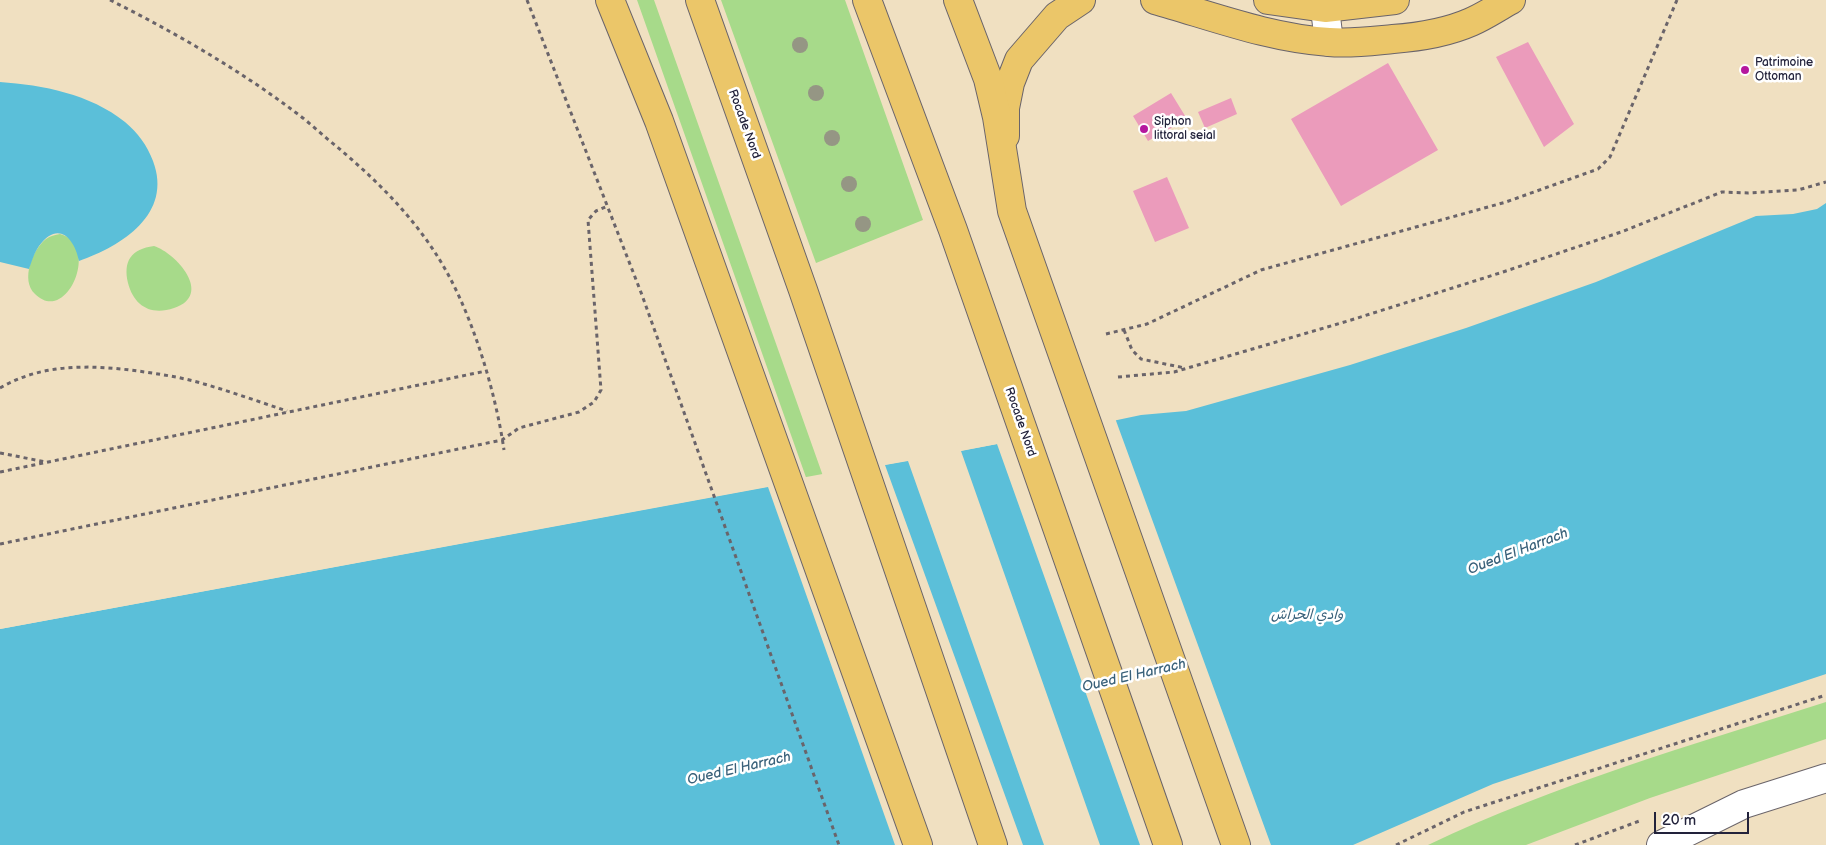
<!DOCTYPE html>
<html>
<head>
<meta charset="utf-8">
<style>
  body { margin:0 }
  #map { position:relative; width:1826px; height:845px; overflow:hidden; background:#f0e0c1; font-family:"Balsamiq Sans",sans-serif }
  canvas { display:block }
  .scale { position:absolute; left:1654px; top:812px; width:95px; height:22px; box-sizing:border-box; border:2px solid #22223b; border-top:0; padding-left:6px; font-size:15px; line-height:18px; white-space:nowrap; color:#22223b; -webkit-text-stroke:4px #fff; paint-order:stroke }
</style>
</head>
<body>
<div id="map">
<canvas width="1826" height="845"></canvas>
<div class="scale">20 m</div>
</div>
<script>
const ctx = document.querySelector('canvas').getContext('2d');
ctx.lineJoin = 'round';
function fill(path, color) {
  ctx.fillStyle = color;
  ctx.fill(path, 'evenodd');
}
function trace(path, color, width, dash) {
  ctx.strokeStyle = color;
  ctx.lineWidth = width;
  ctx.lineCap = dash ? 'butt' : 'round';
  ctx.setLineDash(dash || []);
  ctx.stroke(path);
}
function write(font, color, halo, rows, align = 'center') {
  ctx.font = font + ' "Balsamiq Sans","Playpen Sans Arabic",sans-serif';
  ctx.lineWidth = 5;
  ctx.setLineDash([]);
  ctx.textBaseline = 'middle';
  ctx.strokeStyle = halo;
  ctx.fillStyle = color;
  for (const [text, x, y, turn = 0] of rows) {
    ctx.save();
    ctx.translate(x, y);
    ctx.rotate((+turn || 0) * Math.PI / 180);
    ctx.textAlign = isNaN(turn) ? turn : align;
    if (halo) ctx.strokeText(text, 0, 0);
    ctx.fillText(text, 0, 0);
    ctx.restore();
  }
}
fill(new Path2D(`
  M 637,0 L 654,0 L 954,845 L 842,579 Z
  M 721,0 L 845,0 L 923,220 L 816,263 Z
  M 60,234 C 101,244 67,326 35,294 C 20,280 33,249 46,239 C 50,236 55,235 60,234 Z
  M 154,246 C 176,253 214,295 174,308 C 151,316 134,306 128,283 C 123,261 131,249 154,246 Z
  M 1826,702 L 1826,739 L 1650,798 L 1526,845 L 1428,845 C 1556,784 1692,745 1826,702 Z`), '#a7da8a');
fill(new Path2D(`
  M 0,82 C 43,85 90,94 125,122 C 138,133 147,145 153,161 C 173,214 122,246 79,261 C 74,236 57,221 39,246 C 34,253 32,261 29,269 L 0,262 Z
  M 1826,203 L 1826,674 L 1493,784 L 1353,845 L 0,845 L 0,629 L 1051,434 L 1141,415 L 1186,411 L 1350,365 L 1466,328 L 1596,282 L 1756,216 L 1793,214 L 1817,209 Z`), '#5bbfd9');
fill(new Path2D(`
  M 937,392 L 939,394 L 959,449 L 1115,418 L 1271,845 L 1140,845 L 997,444 L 961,451 L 1100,845 L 1044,845 L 908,461 L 885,465 L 1023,845 L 895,845 L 768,487 L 0,629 L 0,627 L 8,625 L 925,455 L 907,405 Z`), '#f0e0c1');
fill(new Path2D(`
  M 1528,42 L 1574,124 L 1544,147 L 1496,57 Z
  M 1388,63 L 1438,150 L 1341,206 L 1291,119 Z
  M 1171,93 L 1187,119 L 1148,141 L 1133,116 Z
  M 1231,98 L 1237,114 L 1205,128 L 1198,112 Z
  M 1167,177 L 1189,228 L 1155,242 L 1133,191 Z`), '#eb9bbb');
const minor = new Path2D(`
  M 1324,0 L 1329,42
  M 1661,845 L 1744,804 L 1826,778`);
const major = new Path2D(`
  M 1155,0 C 1212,16 1269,38 1329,42 C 1350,44 1372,41 1393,39 C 1420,37 1446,33 1471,22 C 1485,16 1498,7 1511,0
  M 1268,0 L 1325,8 L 1395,0
  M 1005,136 L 1005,108 L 1010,83 L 1019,60 L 1057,16 L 1081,0`);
const highway = new Path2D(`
  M 610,0 L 659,121 L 918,845
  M 700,0 L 803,290 L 993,845
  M 867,0 L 953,230 L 1168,845
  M 958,0 L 988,79 L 997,117 L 1012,211 L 1236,845`);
trace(minor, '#6a646a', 30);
trace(major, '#6a646a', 30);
trace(highway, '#6a646a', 30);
trace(new Path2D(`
  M 110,0 C 174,32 238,69 295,112 C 309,122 322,135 336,146 C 373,177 409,212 436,254 C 470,306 495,388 504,450
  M 527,0 L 642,295 L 839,845
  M 1124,330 L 1132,350 L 1141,359 L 1185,368
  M 1106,334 L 1147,324 L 1261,270 L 1506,202 L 1598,169 L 1610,157 L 1677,0
  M 1118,377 L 1174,372 L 1348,321 L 1503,272 L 1621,232 L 1722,192 L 1748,193 L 1798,190 L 1826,182
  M 0,388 C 44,362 96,365 145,372 C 165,375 185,378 204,384 C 232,392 260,402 287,411
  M 0,453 L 46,462
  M 0,472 L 486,371
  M 0,544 L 502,440 L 519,428 L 579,412 L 594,402 L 601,390 L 588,220 L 596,211 L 608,206
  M 1396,845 L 1464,812 L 1826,695
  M 1575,845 L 1642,820`), '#6a646a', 3, [4, 4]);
trace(minor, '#fff', 28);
trace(major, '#ebc669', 28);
trace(highway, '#ebc669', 28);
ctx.fillStyle = '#959684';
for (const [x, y] of [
  [800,45],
  [816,93],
  [832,138],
  [849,184],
  [863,224]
]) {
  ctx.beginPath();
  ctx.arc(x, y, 8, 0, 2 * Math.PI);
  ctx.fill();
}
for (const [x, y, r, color] of [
  [1745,70,5,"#b5179e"],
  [1144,129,5,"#b5179e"]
]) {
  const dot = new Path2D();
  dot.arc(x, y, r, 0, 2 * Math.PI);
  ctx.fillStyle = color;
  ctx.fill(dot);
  trace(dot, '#fff', 2);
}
write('12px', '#22223b', '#fff', [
  ["Patrimoine",1755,63],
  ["Ottoman",1755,77],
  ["Siphon",1154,122],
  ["littoral seial",1154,136]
], 'left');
write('12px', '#22223b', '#fff', [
  ["Rocade Nord",744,124,70],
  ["Rocade Nord",1020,422,71]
]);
write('italic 14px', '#39617a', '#fff', [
  ["Oued El Harrach",1518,552,-21],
  ["وادي الحراش",1307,615],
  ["Oued El Harrach",1134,676,-13],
  ["Oued El Harrach",739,769,-13]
]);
</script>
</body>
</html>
